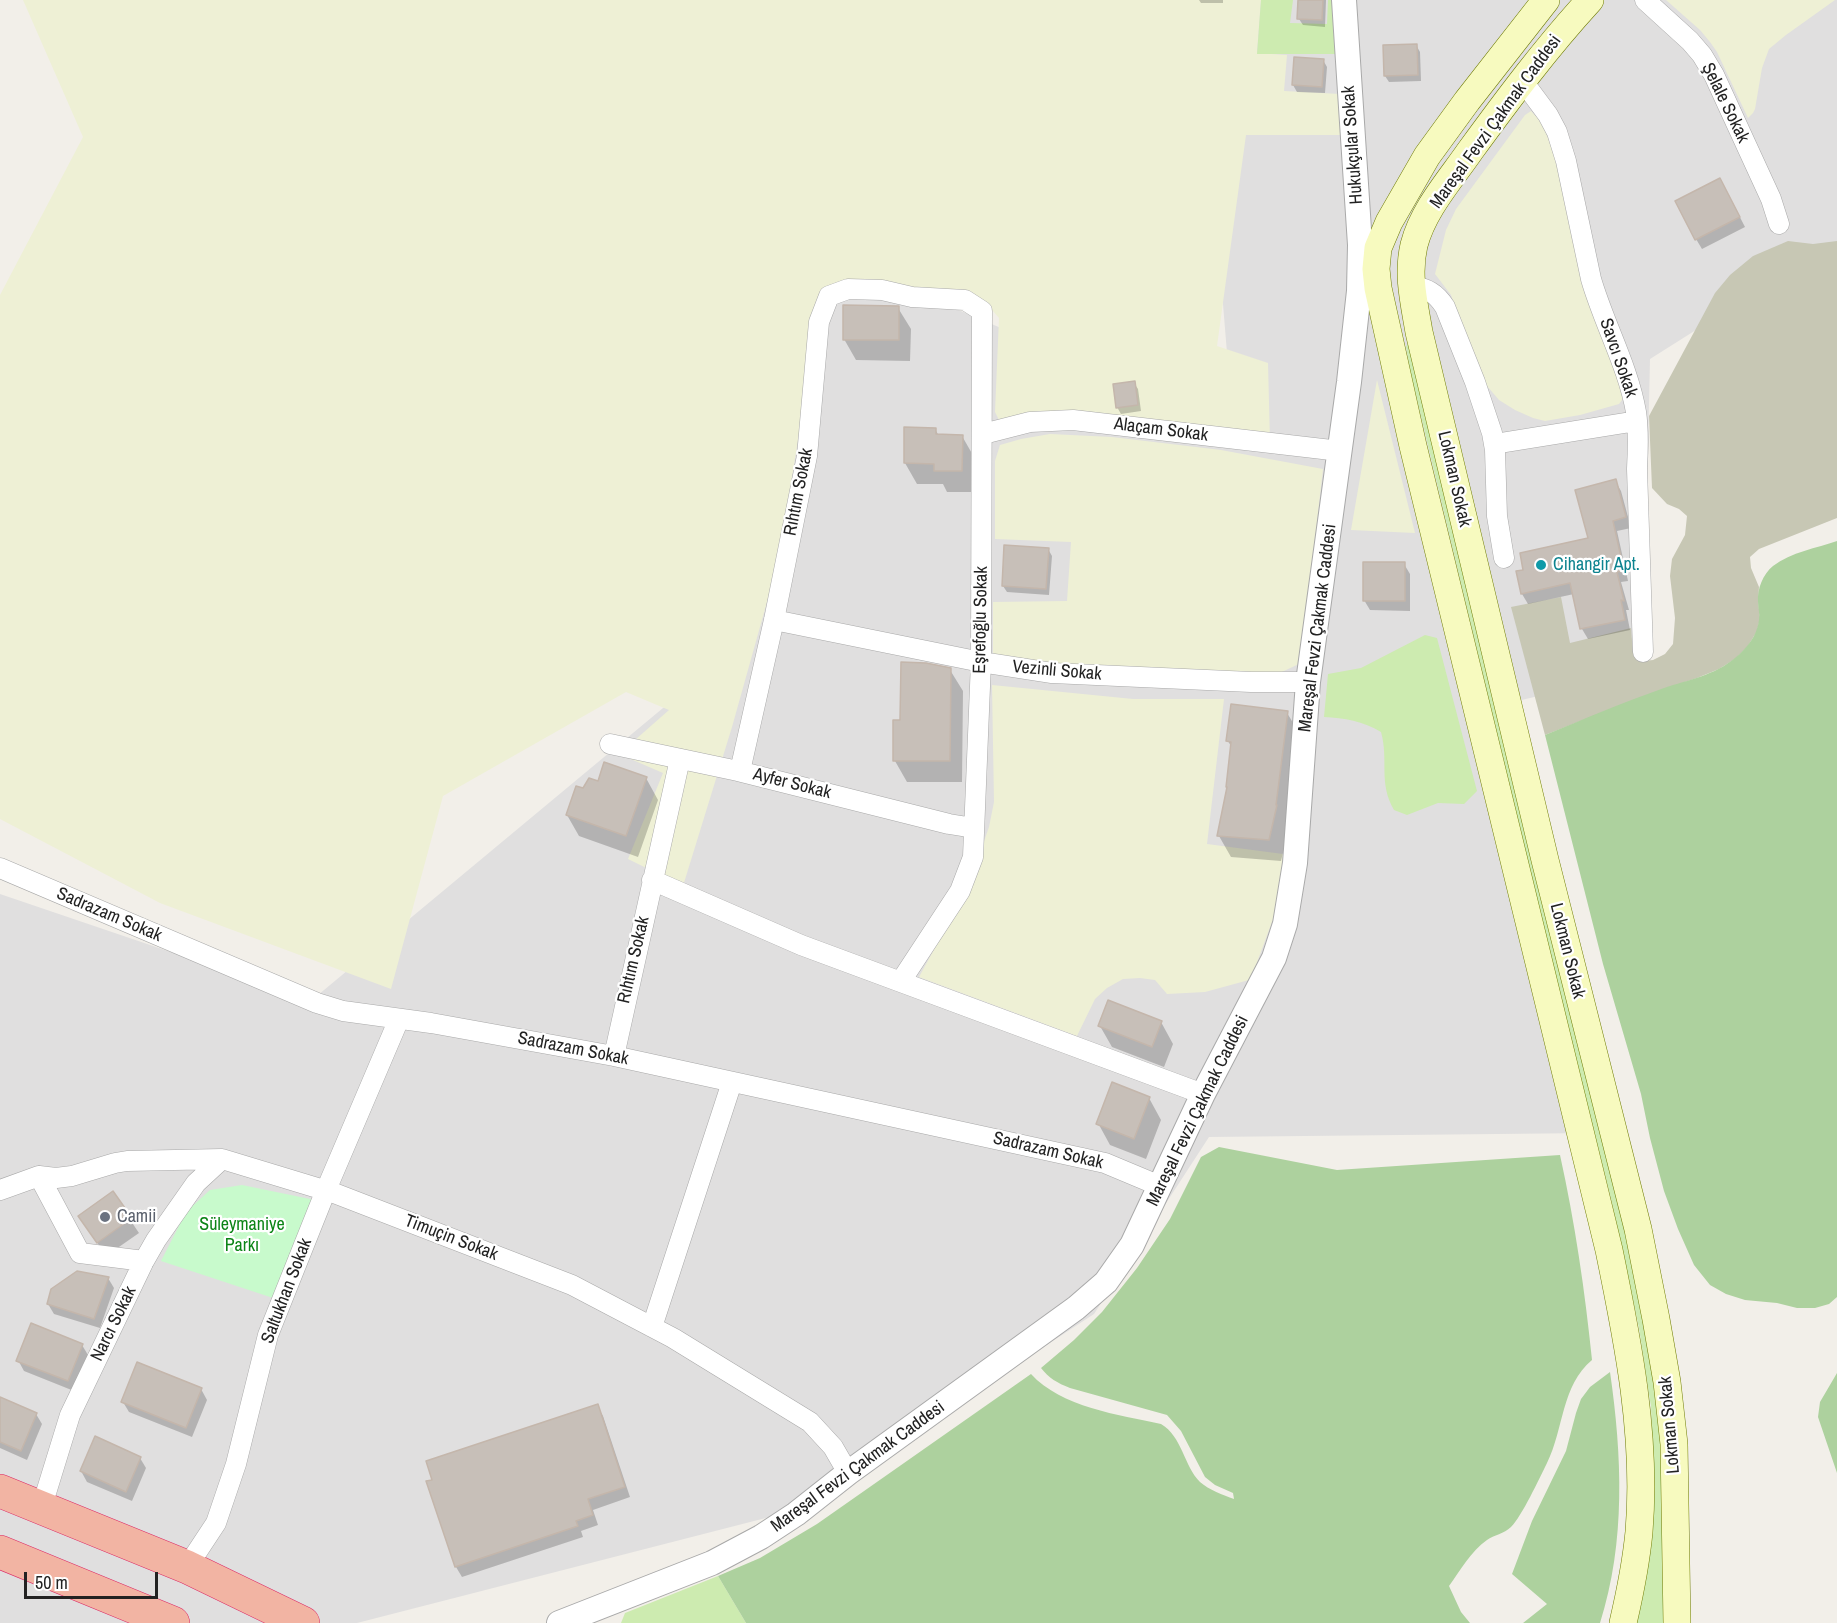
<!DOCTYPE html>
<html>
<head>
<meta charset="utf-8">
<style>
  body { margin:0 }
  #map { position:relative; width:1837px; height:1623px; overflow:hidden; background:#f2efe9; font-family:"Archivo Narrow",sans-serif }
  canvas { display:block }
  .scale { position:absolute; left:24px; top:1572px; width:134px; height:27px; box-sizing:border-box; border:3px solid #222; border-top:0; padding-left:8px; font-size:18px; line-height:21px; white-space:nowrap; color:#222; -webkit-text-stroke:4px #fff; paint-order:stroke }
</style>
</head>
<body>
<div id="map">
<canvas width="1837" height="1623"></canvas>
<div class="scale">50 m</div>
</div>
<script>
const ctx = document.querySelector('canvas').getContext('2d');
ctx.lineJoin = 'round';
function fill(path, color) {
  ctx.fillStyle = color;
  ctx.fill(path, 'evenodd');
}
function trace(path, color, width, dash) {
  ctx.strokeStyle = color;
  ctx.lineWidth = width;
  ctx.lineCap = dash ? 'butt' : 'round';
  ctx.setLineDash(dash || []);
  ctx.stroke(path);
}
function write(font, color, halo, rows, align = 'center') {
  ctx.font = font + ' "Archivo Narrow",sans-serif';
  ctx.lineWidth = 4.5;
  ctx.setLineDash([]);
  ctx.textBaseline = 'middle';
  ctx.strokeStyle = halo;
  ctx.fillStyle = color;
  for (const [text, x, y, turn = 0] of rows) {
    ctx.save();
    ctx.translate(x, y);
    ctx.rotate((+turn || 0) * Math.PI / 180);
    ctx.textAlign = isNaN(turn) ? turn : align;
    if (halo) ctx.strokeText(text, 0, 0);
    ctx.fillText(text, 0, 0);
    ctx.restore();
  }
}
fill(new Path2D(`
  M 1166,0 L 1837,0 L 1837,241 L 1650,359 L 1643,671 L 1484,709 L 1593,1133 L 1209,1137 L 1094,1314 L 793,1511 L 357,1623 L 0,1623 L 0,894 L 312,1000 L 752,634 L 814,249 L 1233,426 L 1211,158 Z`), '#e0dfdf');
fill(new Path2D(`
  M 1788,241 L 1813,244 L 1837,241 L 1837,518 L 1759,549 L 1750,557 L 1751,568 L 1759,587 L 1758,601 L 1760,618 L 1757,631 L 1748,646 L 1735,659 L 1719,669 L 1697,678 L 1647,695 L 1545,735 L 1511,607 L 1561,597 L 1570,643 L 1631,628 L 1633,653 L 1638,659 L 1644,661 L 1653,660 L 1665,654 L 1673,644 L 1675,618 L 1670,576 L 1672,559 L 1685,535 L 1687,516 L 1679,509 L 1667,504 L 1652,488 L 1649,416 L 1715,293 L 1730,275 L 1753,256 Z`), '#c7c7b4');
fill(new Path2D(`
  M 23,0 L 1261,0 L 1257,53 L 1287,55 L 1284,91 L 1340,94 L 1343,135 L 1246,135 L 1217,346 L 1268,363 L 1270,442 L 1000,422 L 995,412 L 999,318 L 992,310 L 973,304 L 837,289 L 811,358 L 779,559 L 732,727 L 683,886 L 628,859 L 663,773 L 619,754 L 669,710 L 626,692 L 443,796 L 391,989 L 160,903 L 0,819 L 0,295 L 83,137 Z
  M 1666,0 L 1835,0 L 1786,35 L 1769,49 L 1762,68 L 1755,109 L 1753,113 L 1748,118 L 1717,52 L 1710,42 L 1700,30 Z
  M 1531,111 L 1542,123 L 1553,151 L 1573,227 L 1625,396 L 1619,404 L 1580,415 L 1545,421 L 1533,418 L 1515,410 L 1499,400 L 1487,386 L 1471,352 L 1451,295 L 1435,274 L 1446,230 L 1456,209 L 1525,115 Z
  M 1377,380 L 1415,533 L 1351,530 Z
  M 1050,434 L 1112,437 L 1221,450 L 1323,469 L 1301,663 L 1269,678 L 993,669 L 993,602 L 1067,601 L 1071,542 L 995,539 L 995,461 L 1000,445 L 1021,439 Z
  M 992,685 L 1133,699 L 1224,699 L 1207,844 L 1283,854 L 1284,869 L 1279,903 L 1256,965 L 1249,980 L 1205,992 L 1167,994 L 1155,980 L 1140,978 L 1123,979 L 1107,988 L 1095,999 L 1077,1036 L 919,977 L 954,913 L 975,867 L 989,827 L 994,802 Z`), '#eef0d5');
fill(new Path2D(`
  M 1261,0 L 1293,0 L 1290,23 L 1327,24 L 1328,0 L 1339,0 L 1339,54 L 1257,54 Z
  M 1408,344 L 1612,1161 L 1650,1337 L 1663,1454 L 1665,1623 L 1633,1623 L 1653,1466 L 1651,1407 L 1639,1328 L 1611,1199 L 1561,1001 L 1410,370 L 1406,346 Z
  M 1425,635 L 1437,638 L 1477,791 L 1464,804 L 1438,803 L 1407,815 L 1394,810 C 1378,782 1389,761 1381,732 C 1363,721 1344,718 1324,717 L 1328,674 L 1361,668 Z
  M 718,1576 L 746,1623 L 621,1623 L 625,1613 Z`), '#cdebb0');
fill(new Path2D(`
  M 1837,541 L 1837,1297 L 1829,1304 L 1815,1308 L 1797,1308 L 1777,1303 L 1745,1300 L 1726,1294 L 1710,1285 L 1694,1265 L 1678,1229 L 1664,1191 L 1650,1138 L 1641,1094 L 1603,964 L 1545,735 C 1584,719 1624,702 1664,688 C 1688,680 1715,675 1735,658 C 1747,648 1757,636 1759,620 C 1760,614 1758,608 1758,602 C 1757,589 1763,574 1773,566 C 1791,552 1817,548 1837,541 Z
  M 1219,1147 L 1337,1170 L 1560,1155 C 1575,1223 1585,1291 1592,1360 C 1561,1386 1564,1429 1547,1463 C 1539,1479 1522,1516 1511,1527 C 1504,1534 1494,1535 1487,1540 C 1471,1551 1460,1571 1449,1586 L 1461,1612 L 1470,1623 L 746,1623 L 718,1576 L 760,1558 L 817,1524 L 1031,1374 C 1061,1407 1119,1415 1161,1424 C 1182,1436 1184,1466 1200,1482 C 1209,1490 1223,1495 1234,1499 L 1233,1493 L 1215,1485 L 1205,1477 L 1181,1431 L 1167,1415 L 1070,1388 C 1057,1383 1049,1378 1041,1368 L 1074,1340 L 1102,1312 L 1137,1268 L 1170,1219 L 1201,1157 Z
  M 1610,1372 C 1622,1455 1626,1542 1600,1623 L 1523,1623 L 1547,1604 L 1512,1574 L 1532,1521 L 1566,1451 L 1576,1413 L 1581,1399 L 1590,1387 Z
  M 1837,1373 L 1837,1473 L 1818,1417 L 1820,1402 Z`), '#add19e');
fill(new Path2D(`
  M 242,1185 L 315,1200 L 273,1298 L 161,1261 L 186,1212 L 210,1190 Z`), '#c8facc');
fill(new Path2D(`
  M 1199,0 L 1223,0 L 1223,3 L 1201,3 Z
  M 1299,0 L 1326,0 L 1325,27 L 1303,25 L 1299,19 Z
  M 1416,45 L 1420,52 L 1421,81 L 1389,82 L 1385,76 Z
  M 1323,60 L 1327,67 L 1325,93 L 1297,92 L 1293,85 Z
  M 1726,190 L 1745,227 L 1702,249 L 1696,239 Z
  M 898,308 L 911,329 L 910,361 L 856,360 L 844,339 Z
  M 1134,383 L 1138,389 L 1141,411 L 1121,414 L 1117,407 Z
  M 935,429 L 939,436 L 962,436 L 974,457 L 974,492 L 947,492 L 943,484 L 917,484 L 905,463 Z
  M 1615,481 L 1621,491 L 1631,528 L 1617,531 L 1628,581 L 1621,582 L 1629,610 L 1626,610 L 1630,630 L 1588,639 L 1582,629 L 1574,594 L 1528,604 L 1522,594 L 1525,571 L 1590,539 Z
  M 1048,549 L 1052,556 L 1049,595 L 1007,592 L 1003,586 Z
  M 1404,564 L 1410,574 L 1410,611 L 1370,610 L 1364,600 Z
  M 950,670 L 963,691 L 962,782 L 907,782 L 895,761 L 901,721 Z
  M 1287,713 L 1300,734 L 1289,827 L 1281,861 L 1231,857 L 1219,836 L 1229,789 L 1232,748 L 1228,741 Z
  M 646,778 L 658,800 L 638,857 L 579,836 L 567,815 L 583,790 L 599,783 Z
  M 1161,1022 L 1173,1044 L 1164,1067 L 1112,1047 L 1100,1026 Z
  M 1149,1098 L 1161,1120 L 1146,1159 L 1110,1145 L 1098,1123 Z
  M 112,1193 L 139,1233 L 106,1256 L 80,1216 Z
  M 108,1278 L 114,1288 L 100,1328 L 54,1314 L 48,1304 Z
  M 82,1345 L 88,1355 L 74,1391 L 24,1371 L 18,1360 Z
  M 201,1389 L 207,1400 L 192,1437 L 129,1412 L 123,1402 Z
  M 0,1399 L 36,1414 L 42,1424 L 27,1460 L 0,1448 Z
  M 597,1406 L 603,1416 L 630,1497 L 593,1510 L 598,1525 L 581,1531 L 583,1537 L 462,1577 L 456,1567 Z
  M 140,1458 L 146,1468 L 132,1501 L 87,1482 L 81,1471 Z`), '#0003');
const building = new Path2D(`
  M 1298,0 L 1323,0 L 1322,20 L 1297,19 Z
  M 1417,44 L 1418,75 L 1384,76 L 1383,45 Z
  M 1294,57 L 1324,59 L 1322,87 L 1292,85 Z
  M 1720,178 L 1740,217 L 1695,240 L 1675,201 Z
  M 843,305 L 899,306 L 899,340 L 843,340 Z
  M 1135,381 L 1138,405 L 1116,408 L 1113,384 Z
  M 904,427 L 936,428 L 936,434 L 963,435 L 962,471 L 934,471 L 934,464 L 904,463 Z
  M 1616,479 L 1626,517 L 1613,521 L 1624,571 L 1617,572 L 1624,601 L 1621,600 L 1625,620 L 1580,629 L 1570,583 L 1521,594 L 1516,571 L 1523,570 L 1520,553 L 1588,538 L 1575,490 Z
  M 1004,545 L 1049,548 L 1046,589 L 1002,586 Z
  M 1363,562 L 1405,562 L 1405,601 L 1363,601 Z
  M 901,662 L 926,663 L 951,668 L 950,761 L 893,761 L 893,720 L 900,720 Z
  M 1231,704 L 1288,711 L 1276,805 L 1277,805 L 1269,840 L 1217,836 L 1227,787 L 1226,787 L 1231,742 L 1226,741 Z
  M 604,762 L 647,777 L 626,836 L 566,815 L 576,786 L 583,788 L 589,778 L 598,781 Z
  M 1108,1000 L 1162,1021 L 1152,1047 L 1098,1026 Z
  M 1112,1082 L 1150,1097 L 1134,1139 L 1096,1124 Z
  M 113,1191 L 132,1218 L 97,1243 L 78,1216 Z
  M 77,1271 L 109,1277 L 94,1319 L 47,1304 L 51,1289 Z
  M 31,1323 L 83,1344 L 68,1381 L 16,1361 Z
  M 137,1362 L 202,1388 L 186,1428 L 121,1402 Z
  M 0,1397 L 37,1413 L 21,1451 L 0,1442 Z
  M 598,1404 L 625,1487 L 588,1499 L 593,1515 L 576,1521 L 578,1526 L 455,1567 L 426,1481 L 432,1480 L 426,1461 Z
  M 95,1436 L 141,1457 L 126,1492 L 80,1471 Z`);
fill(building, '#c7bfb8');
trace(building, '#c4b6ab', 1.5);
const minor = new Path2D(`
  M 1645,0 L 1690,41 L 1702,55 L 1714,75 L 1771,199 L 1779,224
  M 1522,80 L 1548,115 L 1557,132 L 1566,161 L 1591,279 C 1604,324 1628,366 1636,412 C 1639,431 1638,450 1637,469 L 1643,652
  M 1411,286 C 1427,288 1436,293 1445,307 L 1475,382 L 1492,433 L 1495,450 L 1497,516 L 1504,558
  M 983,434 L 1030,422 L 1073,420 L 1340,451
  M 1494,444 L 1637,421
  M 774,620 L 981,662 L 1052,673 L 1251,682 L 1308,682
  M 610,744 L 738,771 L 949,824 L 974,828
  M 740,771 L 774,620 L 807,456 L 819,322 L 829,296 L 848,289 L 882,290 L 912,297 L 965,300 L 982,311 L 981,662 L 973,857 L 960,891 L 901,981
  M 0,868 L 317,1003 L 343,1011 L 431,1023 L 614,1056 L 1105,1163 L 1160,1186
  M 652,880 L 801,945 L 1203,1094
  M 614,1056 L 680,759
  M 39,1176 L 80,1253 L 144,1261
  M 0,1190 L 39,1176 L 56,1178 L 72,1176 L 115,1163 L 127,1161 L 222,1159 L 334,1193 L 572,1285 L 673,1338 L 810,1422 L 833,1447 L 848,1473
  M 652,1327 L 732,1082
  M 41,1509 L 70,1415 L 144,1261 L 156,1240 L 196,1183 L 222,1159
  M 187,1567 L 216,1523 L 236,1464 L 268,1335 L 326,1190 L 399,1019`);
const tertiary = new Path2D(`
  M 559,1623 L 712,1563 L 761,1537 L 796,1514 L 848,1473 L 1076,1308 L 1106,1282 L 1132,1245 L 1203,1094 L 1274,958 L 1285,924 L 1295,863 L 1308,682 L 1349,382 L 1359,291 L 1360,245 L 1344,0`);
const secondary = new Path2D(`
  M 1546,0 L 1467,101 L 1427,156 L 1389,222 L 1378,248 L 1376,269 L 1378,288 L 1413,446 L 1609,1250 C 1628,1342 1647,1437 1639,1532 C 1636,1563 1630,1593 1623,1623
  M 1590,0 C 1546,48 1508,99 1470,151 C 1450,180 1423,210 1414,245 C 1407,275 1414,302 1419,332 L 1545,860 L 1638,1229 L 1656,1319 L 1667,1382 L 1674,1444 L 1677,1623`);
const trunk = new Path2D(`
  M 0,1491 L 187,1567 L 303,1623
  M 0,1552 L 173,1623`);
trace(minor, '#a9a9a9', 21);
trace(tertiary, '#a9a9a9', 26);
trace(secondary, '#707d05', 28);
trace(trunk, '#dc2a67', 34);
trace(minor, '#fff', 20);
trace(tertiary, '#fff', 24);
trace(secondary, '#f7fabf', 27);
trace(trunk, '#f2b4a3', 33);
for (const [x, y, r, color] of [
  [1541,565,6,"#0f9aa8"],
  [105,1217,6,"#6b7280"]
]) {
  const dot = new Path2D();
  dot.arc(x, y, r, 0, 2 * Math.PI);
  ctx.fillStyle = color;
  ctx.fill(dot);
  trace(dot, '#fff', 2);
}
write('18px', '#222', '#fff', [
  ["Şelale Sokak",1725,103,64],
  ["Mareşal Fevzi Çakmak Caddesi",1496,122,-54],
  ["Hukukçular Sokak",1353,145,-94],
  ["Savcı Sokak",1618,358,71],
  ["Alaçam Sokak",1161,430,7],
  ["Lokman Sokak",1454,479,77],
  ["Rıhtım Sokak",799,492,-79],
  ["Eşrefoğlu Sokak",981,620,-89],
  ["Mareşal Fevzi Çakmak Caddesi",1318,628,-83],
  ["Vezinli Sokak",1057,671,5],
  ["Ayfer Sokak",792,784,14],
  ["Sadrazam Sokak",109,915,23],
  ["Lokman Sokak",1567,951,76],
  ["Rıhtım Sokak",634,960,-77],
  ["Sadrazam Sokak",573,1049,11],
  ["Mareşal Fevzi Çakmak Caddesi",1198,1111,-64],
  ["Sadrazam Sokak",1048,1151,13],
  ["Timuçin Sokak",451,1238,21],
  ["Saltukhan Sokak",287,1291,-69],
  ["Narcı Sokak",114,1324,-64],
  ["Lokman Sokak",1670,1425,-95],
  ["Mareşal Fevzi Çakmak Caddesi",858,1467,-36]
]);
write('18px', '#0d838f', '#fff', [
  ["Cihangir Apt.",1553,565]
], 'left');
write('18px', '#5b616d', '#fff', [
  ["Camii",117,1217]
], 'left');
write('18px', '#0c8416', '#fff', [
  ["Süleymaniye",242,1225],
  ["Parkı",242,1246]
]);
</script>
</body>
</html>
